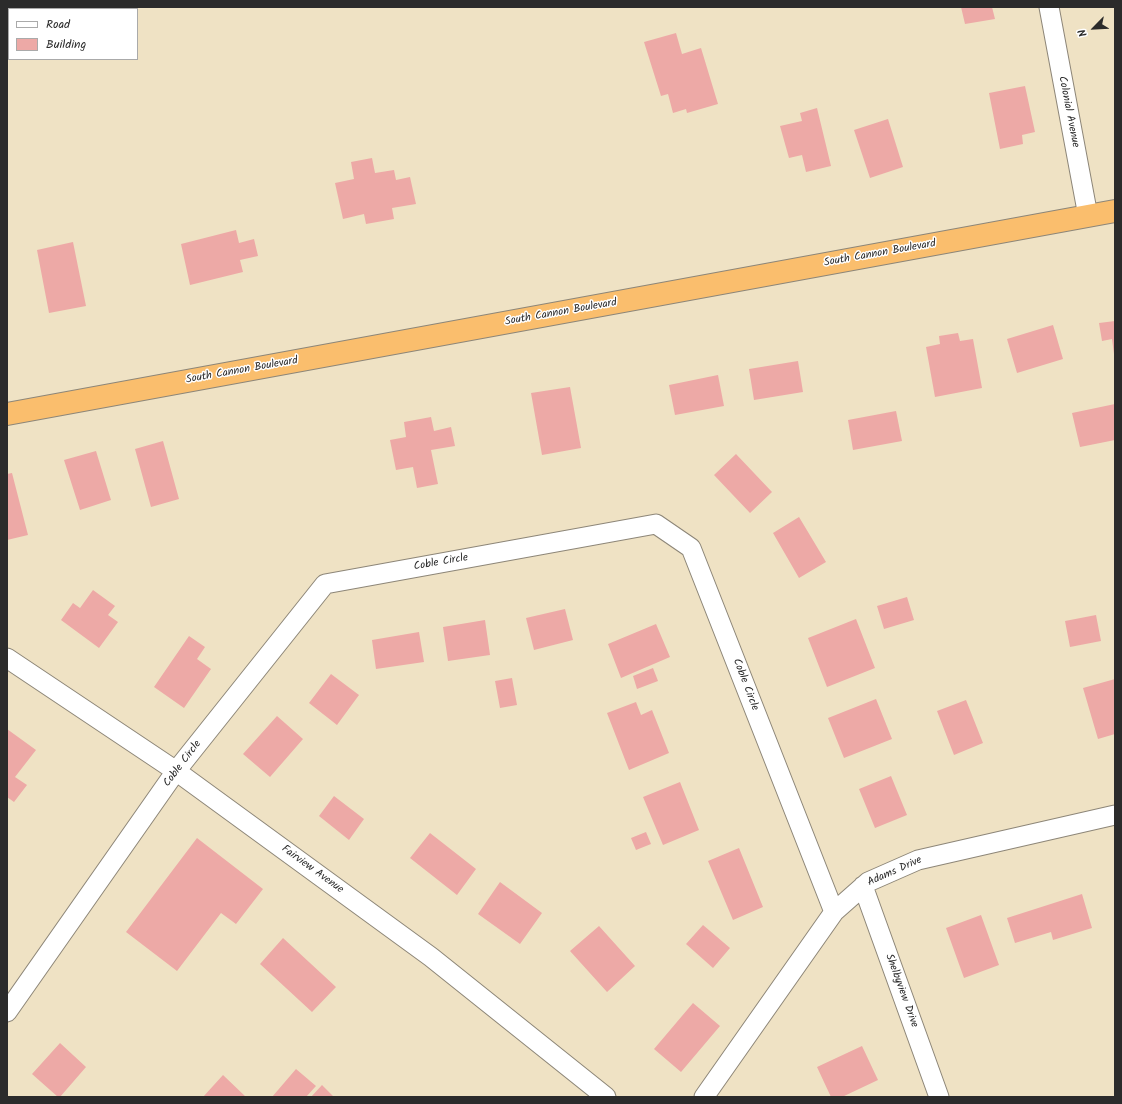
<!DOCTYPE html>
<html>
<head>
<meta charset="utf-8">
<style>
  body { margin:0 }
  #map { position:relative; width:1122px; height:1104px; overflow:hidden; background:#efe2c4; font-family:Kalam,sans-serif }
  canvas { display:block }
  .frame { position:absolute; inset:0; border:8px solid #2b2b2b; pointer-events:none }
  .legend { position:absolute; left:8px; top:8px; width:130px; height:52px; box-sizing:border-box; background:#fff; border:1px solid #aaa; margin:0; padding:5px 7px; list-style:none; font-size:12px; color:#2b2b2b }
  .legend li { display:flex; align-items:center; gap:8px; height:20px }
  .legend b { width:20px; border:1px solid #aaa }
  .north { position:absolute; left:1074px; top:8px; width:40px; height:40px; -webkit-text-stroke:3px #fff; paint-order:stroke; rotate:246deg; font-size:11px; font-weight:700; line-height:16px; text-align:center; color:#2b2b2b }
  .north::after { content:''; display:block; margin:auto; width:14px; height:18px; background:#2b2b2b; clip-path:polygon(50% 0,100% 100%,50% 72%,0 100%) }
</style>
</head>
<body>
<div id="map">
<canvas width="1122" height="1104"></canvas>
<div class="frame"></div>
<ul class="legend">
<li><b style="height:5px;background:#fff"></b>Road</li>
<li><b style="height:11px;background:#eda9a6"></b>Building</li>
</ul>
<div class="north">N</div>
</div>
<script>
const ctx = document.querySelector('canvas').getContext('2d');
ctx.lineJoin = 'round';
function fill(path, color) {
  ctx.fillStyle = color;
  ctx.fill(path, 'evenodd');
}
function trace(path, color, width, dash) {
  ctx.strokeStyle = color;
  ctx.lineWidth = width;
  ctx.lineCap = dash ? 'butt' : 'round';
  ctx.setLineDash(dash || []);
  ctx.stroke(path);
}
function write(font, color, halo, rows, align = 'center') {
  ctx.font = font + ' Kalam,sans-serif';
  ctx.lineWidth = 3;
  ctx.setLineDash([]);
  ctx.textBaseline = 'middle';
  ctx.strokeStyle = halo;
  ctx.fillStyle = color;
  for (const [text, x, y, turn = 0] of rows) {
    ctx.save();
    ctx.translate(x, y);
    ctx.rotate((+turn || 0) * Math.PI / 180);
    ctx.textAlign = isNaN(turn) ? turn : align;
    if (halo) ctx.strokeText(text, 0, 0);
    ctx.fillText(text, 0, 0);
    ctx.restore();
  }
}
fill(new Path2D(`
  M 961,7 L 992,7 L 995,19 L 965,24 Z
  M 676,33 L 682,54 L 701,48 L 718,104 L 687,113 L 686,109 L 673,113 L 668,94 L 661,96 L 644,42 Z
  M 1025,86 L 1035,132 L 1022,135 L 1023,144 L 1000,149 L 989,93 Z
  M 817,108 L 831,166 L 806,172 L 802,155 L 789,158 L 780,126 L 802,121 L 800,113 Z
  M 888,119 L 903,167 L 870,178 L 854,130 Z
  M 372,158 L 375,173 L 394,170 L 396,180 L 410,177 L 416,204 L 392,208 L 394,219 L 366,224 L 364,214 L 343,219 L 335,183 L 354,179 L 351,162 Z
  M 236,230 L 239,243 L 254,239 L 258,256 L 240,260 L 243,272 L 190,285 L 181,244 Z
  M 73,242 L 86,306 L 49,313 L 37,250 Z
  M 1115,321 L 1115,354 L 1114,354 L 1112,339 L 1102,341 L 1099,323 Z
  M 1053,325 L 1063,359 L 1017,373 L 1007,339 Z
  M 958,333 L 960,341 L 973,339 L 982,388 L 935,397 L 926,347 L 940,344 L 939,336 Z
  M 798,361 L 803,392 L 754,400 L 749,369 Z
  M 718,375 L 724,406 L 675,415 L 669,385 Z
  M 570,387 L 581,448 L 542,455 L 531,393 Z
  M 1115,404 L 1115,440 L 1080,447 L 1072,413 Z
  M 896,411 L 902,441 L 853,450 L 848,420 Z
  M 431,417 L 434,431 L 451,427 L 455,446 L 431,450 L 438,484 L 417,488 L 413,467 L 396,470 L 390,440 L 406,437 L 404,422 Z
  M 163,441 L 179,499 L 151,507 L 135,449 Z
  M 96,451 L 111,500 L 80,510 L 64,460 Z
  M 736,454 L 772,492 L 750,513 L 714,475 Z
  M 12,473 L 28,535 L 7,540 L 7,474 Z
  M 799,517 L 826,562 L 799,578 L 773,533 Z
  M 93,590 L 115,606 L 108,615 L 118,622 L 99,648 L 61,620 L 73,603 L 80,608 Z
  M 907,597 L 914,620 L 884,629 L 877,606 Z
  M 565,609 L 573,640 L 534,650 L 526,618 Z
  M 1096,615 L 1101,641 L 1070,647 L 1065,621 Z
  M 856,619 L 875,668 L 827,687 L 808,638 Z
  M 485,620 L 490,655 L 448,661 L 443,627 Z
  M 656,624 L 670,657 L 621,678 L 608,644 Z
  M 419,632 L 424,662 L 376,669 L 372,640 Z
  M 189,636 L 205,647 L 197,659 L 211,669 L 184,708 L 154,687 Z
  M 653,668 L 658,681 L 637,689 L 633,676 Z
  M 331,674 L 359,695 L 337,725 L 309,703 Z
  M 512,678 L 517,705 L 500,708 L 495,681 Z
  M 1115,679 L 1115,734 L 1098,739 L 1083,688 Z
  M 876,699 L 892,739 L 844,758 L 828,718 Z
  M 966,700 L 983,743 L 954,755 L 937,711 Z
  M 636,702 L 641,715 L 652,710 L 669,753 L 629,770 L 607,713 Z
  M 277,716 L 303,739 L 270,777 L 243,754 Z
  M 7,729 L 36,750 L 15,777 L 27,785 L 14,802 L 7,797 Z
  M 891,776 L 907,815 L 875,828 L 859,789 Z
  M 680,782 L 699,830 L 663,845 L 643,797 Z
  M 334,796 L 364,819 L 349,840 L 319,816 Z
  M 646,832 L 651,844 L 636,850 L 631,838 Z
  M 430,833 L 476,869 L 457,895 L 410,858 Z
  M 197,838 L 263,889 L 236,924 L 221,913 L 177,971 L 126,932 Z
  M 739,848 L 763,907 L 733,920 L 708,861 Z
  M 500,882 L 542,913 L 520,944 L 478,914 Z
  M 1082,894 L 1092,928 L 1053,940 L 1051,932 L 1015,943 L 1007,918 Z
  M 981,915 L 999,965 L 964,978 L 946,928 Z
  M 703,925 L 730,948 L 713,968 L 686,944 Z
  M 599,926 L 635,966 L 607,992 L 570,951 Z
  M 283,938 L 336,987 L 312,1012 L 260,964 Z
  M 693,1003 L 720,1026 L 681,1072 L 654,1049 Z
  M 60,1043 L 86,1067 L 60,1097 L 58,1097 L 32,1074 Z
  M 862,1046 L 878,1080 L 842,1097 L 831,1097 L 817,1067 Z
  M 296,1069 L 316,1086 L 306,1097 L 272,1097 Z
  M 223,1075 L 246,1097 L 203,1097 Z
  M 322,1085 L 334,1097 L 311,1097 Z`), '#eda9a6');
const street = new Path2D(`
  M 1049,7 L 1088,216
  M 7,658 L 176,771 L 431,957 L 606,1097
  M 863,886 L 939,1097
  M 7,1012 L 176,771 L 325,584 L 656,524 L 691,548 L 834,912
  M 704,1097 L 834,912 L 868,882 L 918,860 L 1115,815`);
const highway = new Path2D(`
  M 7,414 L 1115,211`);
trace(street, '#8d8678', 21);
trace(highway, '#8d8678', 24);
trace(street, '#fff', 19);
trace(highway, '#fabe6d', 22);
write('11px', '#2b2b2b', '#fff', [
  ["Colonial Avenue",1068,112,79],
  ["South Cannon Boulevard",880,254,-10],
  ["South Cannon Boulevard",561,313,-10],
  ["South Cannon Boulevard",242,371,-10],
  ["Coble Circle",441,563,-10],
  ["Coble Circle",745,685,69],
  ["Coble Circle",183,764,-53],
  ["Fairview Avenue",312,870,36],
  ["Adams Drive",895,872,-24],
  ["Shelbyview Drive",901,991,70]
]);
</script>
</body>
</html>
